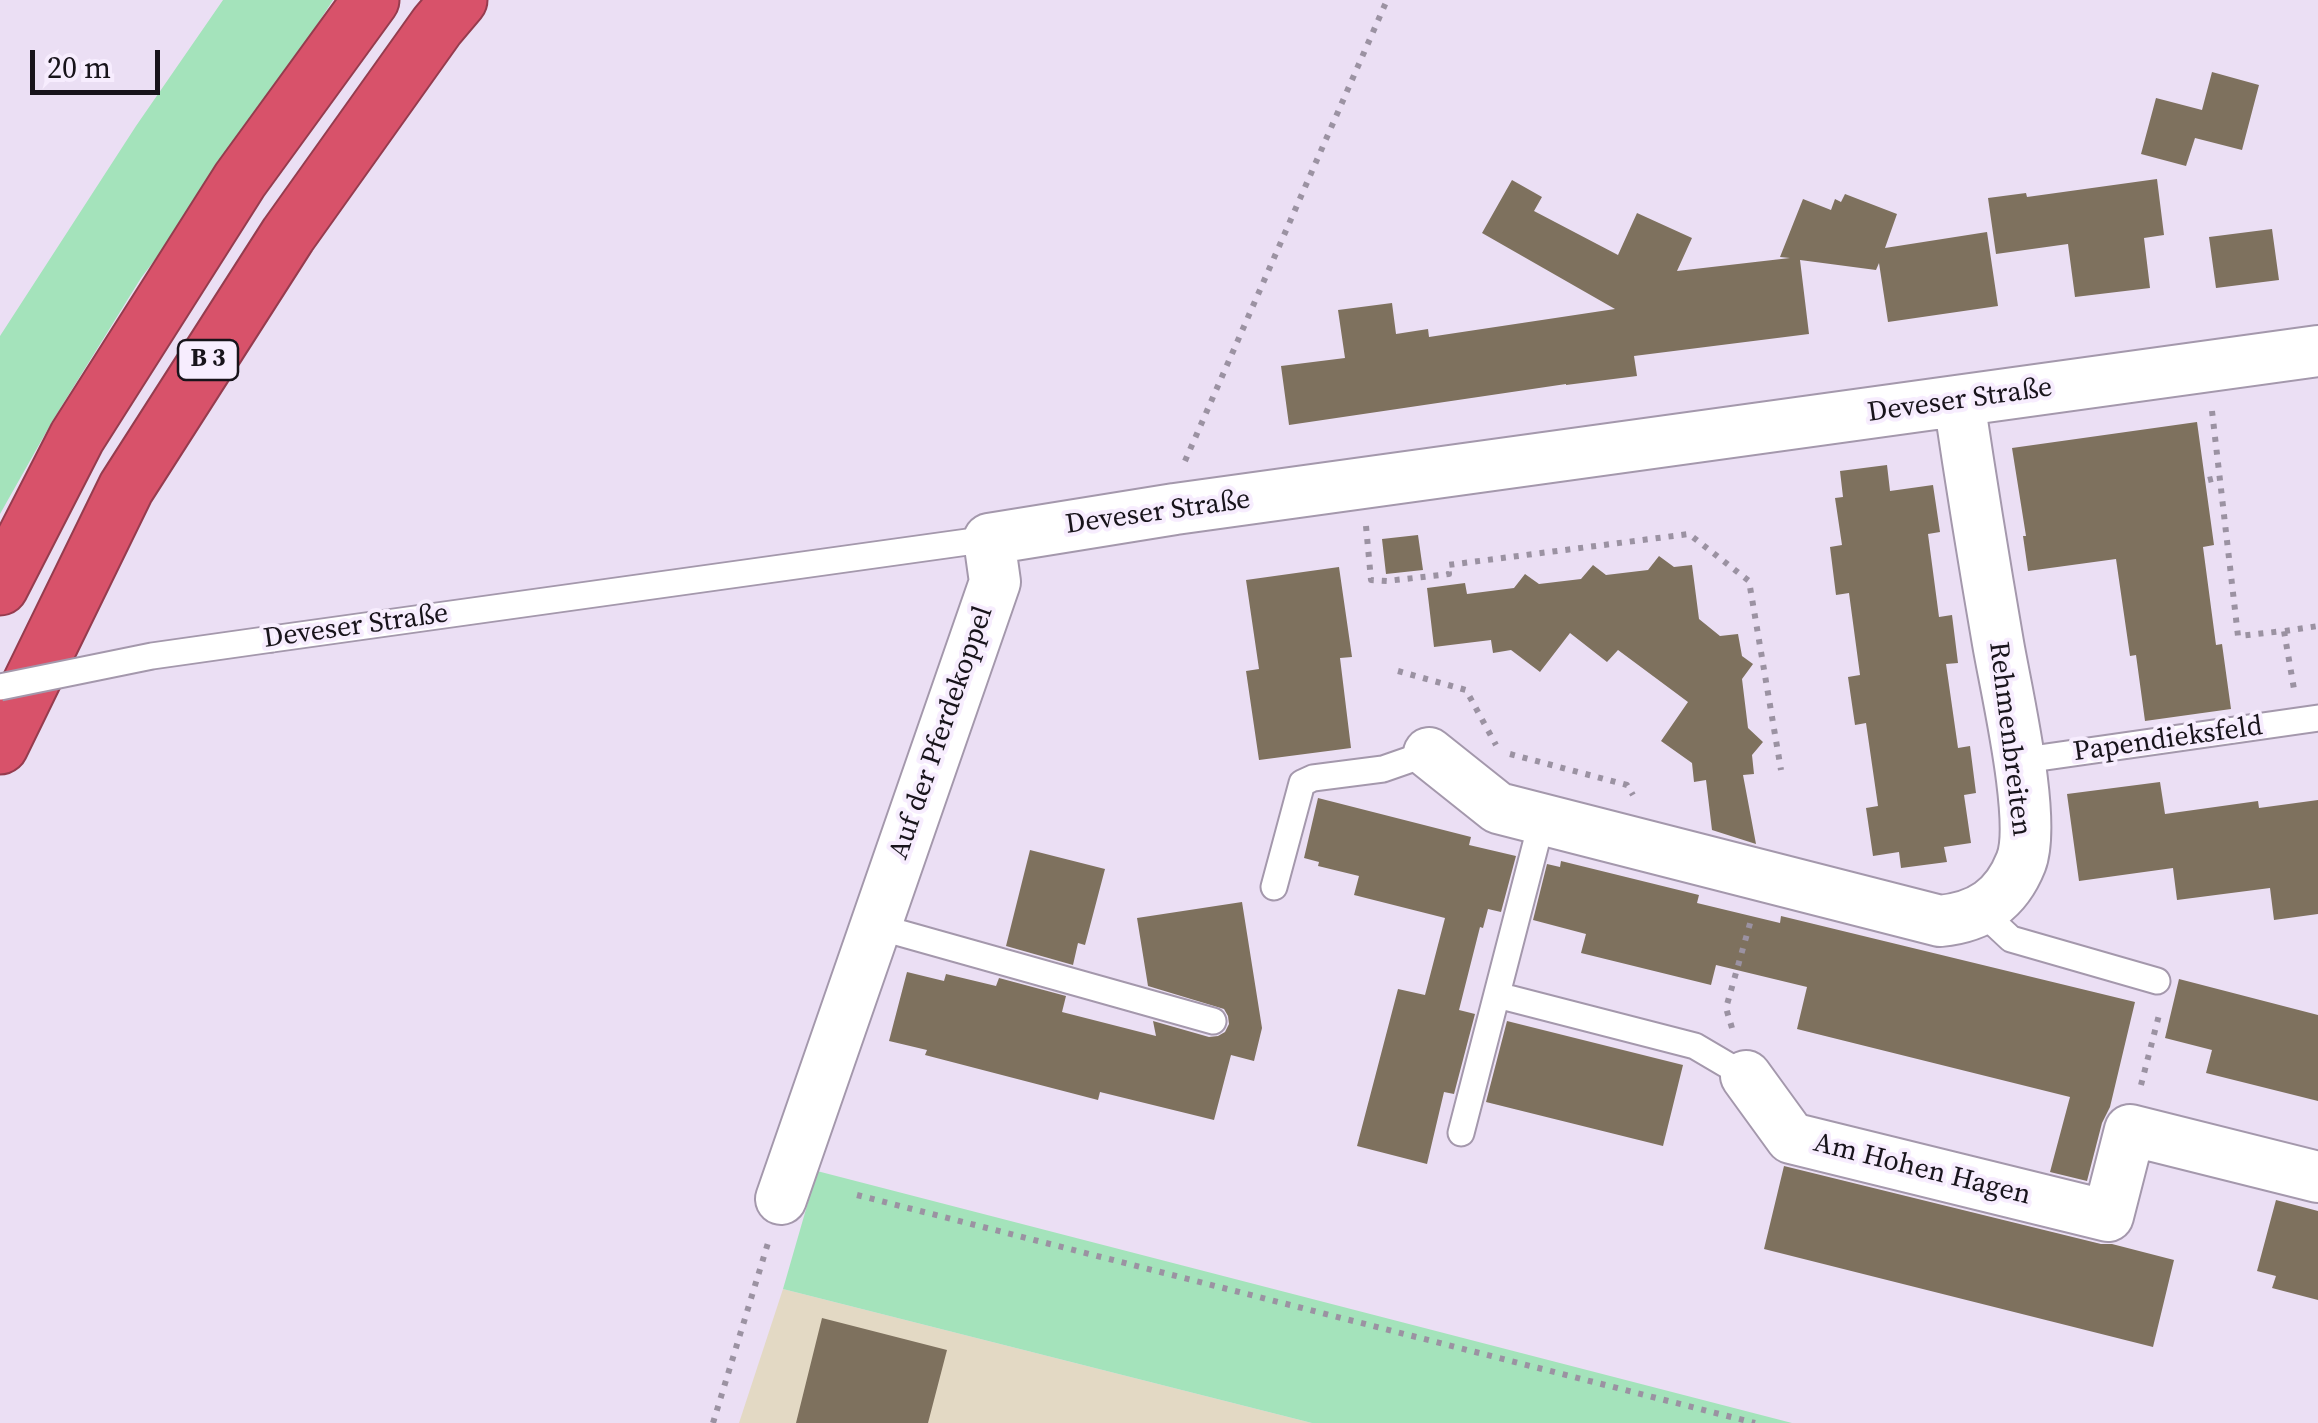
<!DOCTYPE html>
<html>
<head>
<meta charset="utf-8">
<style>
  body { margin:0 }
  #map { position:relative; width:2318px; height:1423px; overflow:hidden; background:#ebdff4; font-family:"Source Serif 4",serif }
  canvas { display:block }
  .scale { position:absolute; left:30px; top:50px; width:130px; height:45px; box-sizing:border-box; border:5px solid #18141b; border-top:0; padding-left:12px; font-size:30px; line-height:35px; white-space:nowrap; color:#18141b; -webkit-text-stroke:8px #f7edfe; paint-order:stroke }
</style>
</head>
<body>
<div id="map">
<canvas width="2318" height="1423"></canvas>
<div class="scale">20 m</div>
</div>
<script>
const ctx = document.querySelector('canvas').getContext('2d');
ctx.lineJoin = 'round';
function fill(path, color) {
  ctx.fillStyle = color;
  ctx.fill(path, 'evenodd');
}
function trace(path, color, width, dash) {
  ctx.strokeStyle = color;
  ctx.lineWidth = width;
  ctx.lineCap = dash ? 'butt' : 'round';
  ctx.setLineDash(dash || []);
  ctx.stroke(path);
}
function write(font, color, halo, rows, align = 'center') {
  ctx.font = font + ' "Source Serif 4",serif';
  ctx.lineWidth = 8;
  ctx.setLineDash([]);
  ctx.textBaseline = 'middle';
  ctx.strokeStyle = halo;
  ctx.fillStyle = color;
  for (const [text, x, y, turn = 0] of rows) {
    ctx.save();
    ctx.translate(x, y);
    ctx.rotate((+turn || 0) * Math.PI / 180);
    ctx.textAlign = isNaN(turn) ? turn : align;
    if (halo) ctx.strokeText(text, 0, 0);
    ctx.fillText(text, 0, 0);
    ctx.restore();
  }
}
fill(new Path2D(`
  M 783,1289 L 1312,1423 L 739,1423 Z`), '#e3d9c4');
fill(new Path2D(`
  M 223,0 L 333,0 L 226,166 L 141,278 L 53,420 L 0,514 L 0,336 L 136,126 Z
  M 817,1171 L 1792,1423 L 1312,1423 L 783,1289 Z`), '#a4e3bb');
fill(new Path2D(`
  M 2212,72 L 2259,85 L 2242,150 L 2195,138 L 2186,166 L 2141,154 L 2156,98 L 2202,110 Z
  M 2157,179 L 2164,235 L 2144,238 L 2150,288 L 2075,297 L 2068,244 L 1996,254 L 1988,198 L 2026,193 L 2027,197 Z
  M 1512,180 L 1542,197 L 1534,211 L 1618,255 L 1637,213 L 1692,238 L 1677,271 L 1790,258 L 1780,257 L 1803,199 L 1831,210 L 1835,199 L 1841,202 L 1845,194 L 1897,214 L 1885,248 L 1987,232 L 1998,306 L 1888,322 L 1879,263 L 1876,270 L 1800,260 L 1809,334 L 1634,356 L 1637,376 L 1566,385 L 1566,384 L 1289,425 L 1281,366 L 1345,358 L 1338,310 L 1392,303 L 1396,334 L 1428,329 L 1429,337 L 1615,309 L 1482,233 Z
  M 2272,229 L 2279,280 L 2216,288 L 2209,237 Z
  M 2197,422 L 2214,545 L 2203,547 L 2216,645 L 2222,644 L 2231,709 L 2145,721 L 2136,655 L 2130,656 L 2116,559 L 2028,571 L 2023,536 L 2026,536 L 2012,448 Z
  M 1887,465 L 1890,491 L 1933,485 L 1940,532 L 1928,534 L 1939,617 L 1952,615 L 1958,663 L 1946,664 L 1958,748 L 1970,746 L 1976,793 L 1964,795 L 1971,843 L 1944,847 L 1947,862 L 1901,868 L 1899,852 L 1873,856 L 1866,808 L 1878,806 L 1866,723 L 1855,725 L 1848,677 L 1860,675 L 1849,593 L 1836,595 L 1830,547 L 1842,545 L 1835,498 L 1843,497 L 1840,471 Z
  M 1418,535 L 1423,570 L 1386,574 L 1382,539 Z
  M 1659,556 L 1674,567 L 1692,565 L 1699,619 L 1720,636 L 1738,634 L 1742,656 L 1753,664 L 1742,679 L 1748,728 L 1763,742 L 1752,755 L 1754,774 L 1743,775 L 1756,844 L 1712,830 L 1706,780 L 1694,782 L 1692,763 L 1661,741 L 1688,702 L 1618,650 L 1607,662 L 1570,633 L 1540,672 L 1511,650 L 1493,653 L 1491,640 L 1434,647 L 1427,588 L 1465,583 L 1467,594 L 1514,588 L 1525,574 L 1539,584 L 1581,579 L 1593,565 L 1606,575 L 1648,570 Z
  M 1339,567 L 1352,657 L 1340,658 L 1351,748 L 1259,760 L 1246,671 L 1259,669 L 1246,580 Z
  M 2160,782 L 2165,814 L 2258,801 L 2259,808 L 2318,800 L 2318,914 L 2274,920 L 2270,888 L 2177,900 L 2173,868 L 2079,881 L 2067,794 Z
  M 1318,798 L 1471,837 L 1469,845 L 1516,856 L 1501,912 L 1488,909 L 1483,928 L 1480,927 L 1459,1010 L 1475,1014 L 1454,1094 L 1444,1092 L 1427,1164 L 1357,1146 L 1398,989 L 1425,995 L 1445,918 L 1354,895 L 1359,876 L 1318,866 L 1319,862 L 1304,858 Z
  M 1030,850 L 1105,869 L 1085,945 L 1078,943 L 1073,965 L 1006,946 Z
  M 1561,861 L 1699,895 L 1697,903 L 1780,923 L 1781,916 L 2135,1002 L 2110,1107 L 2102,1123 L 2087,1181 L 2050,1172 L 2070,1097 L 1797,1029 L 1807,987 L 1716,965 L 1711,985 L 1581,953 L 1586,934 L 1533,920 L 1547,864 L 1560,867 Z
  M 1242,902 L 1262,1028 L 1254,1061 L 1231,1055 L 1214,1120 L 1100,1092 L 1098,1100 L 925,1055 L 927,1050 L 889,1041 L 907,972 L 944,981 L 946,974 L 996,986 L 999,978 L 1066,996 L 1062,1012 L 1156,1036 L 1153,1021 L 1209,1037 L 1218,1036 L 1225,1032 L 1229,1024 L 1228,1016 L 1224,1009 L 1148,986 L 1137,918 Z
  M 2179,979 L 2318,1015 L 2318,1101 L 2206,1073 L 2212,1050 L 2165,1038 Z
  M 1507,1021 L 1683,1065 L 1663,1146 L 1486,1102 Z
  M 1784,1166 L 2101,1244 L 2112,1244 L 2174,1260 L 2153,1347 L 1764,1249 Z
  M 2276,1200 L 2318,1211 L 2318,1300 L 2272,1288 L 2276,1276 L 2257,1271 Z
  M 822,1318 L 947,1350 L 928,1423 L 796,1423 Z`), '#7e715e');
const lane = new Path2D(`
  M 272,639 L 989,539
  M 2018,761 L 2318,718
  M 1274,887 L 1302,783 L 1313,778 L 1383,769 L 1429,753
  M 1981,911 L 2011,939 L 2157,981
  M 875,926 L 1213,1021
  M 1497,995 L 1695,1046 L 1746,1076
  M 1461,1133 L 1542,820`);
const street = new Path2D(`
  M 1429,753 L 1498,808 L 1940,921 C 1980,917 2006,900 2021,862 C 2037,821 2006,690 1998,643 C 1984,562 1971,482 1959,401
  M 1746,1076 L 1791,1138 L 2108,1216 L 2130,1130 L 2318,1177
  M 781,1199 L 995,582 L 989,539 L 1175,509 L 2318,351`);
const highway = new Path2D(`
  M 0,587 L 77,437 L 240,180 L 371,0
  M 0,746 L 126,488 L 288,235 L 437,26 L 459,0`);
trace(lane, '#a498ac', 29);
trace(street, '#a498ac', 54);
trace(highway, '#953c4e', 59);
trace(new Path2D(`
  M 2212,411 L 2238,636 L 2284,631 L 2294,689
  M 1185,461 L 1387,0
  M 2208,480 L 2220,477
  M 1366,526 L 1371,580 L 1387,581 L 1449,574 L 1448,565 L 1689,534 L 1749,581 L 1781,770
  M 2285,631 L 2318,626
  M 1398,671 L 1466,690 L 1496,745
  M 1510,754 L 1627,785 L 1633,795
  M 1732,1028 L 1726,1008 L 1751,920
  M 2141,1085 L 2159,1015
  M 857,1195 L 1755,1423
  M 713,1423 L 768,1243`), '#9b92a2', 6, [5, 8]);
trace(lane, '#fff', 25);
trace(street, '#fff', 50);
trace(highway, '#d8526a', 55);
const laneBridge = new Path2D(`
  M 0,687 L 152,656 L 272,639`);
trace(laneBridge, '#a498ac', 29, []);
trace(laneBridge, '#fff', 25);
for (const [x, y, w] of [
  [208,360,60]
]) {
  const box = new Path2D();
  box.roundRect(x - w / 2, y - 20, w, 40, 8);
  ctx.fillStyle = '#f7edfe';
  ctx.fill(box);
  trace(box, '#18141b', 2.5);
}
write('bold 25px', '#18141b', null, [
  ["B 3",208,360]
]);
write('28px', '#18141b', '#f7edfe', [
  ["Deveser Straße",1960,401,-8],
  ["Deveser Straße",1158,513,-8],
  ["Deveser Straße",356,627,-8],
  ["Auf der Pferdekoppel",942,733,-71],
  ["Rehmenbreiten",2009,739,83],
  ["Papendieksfeld",2168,740,-8],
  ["Am Hohen Hagen",1922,1170,14]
]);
</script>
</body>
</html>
